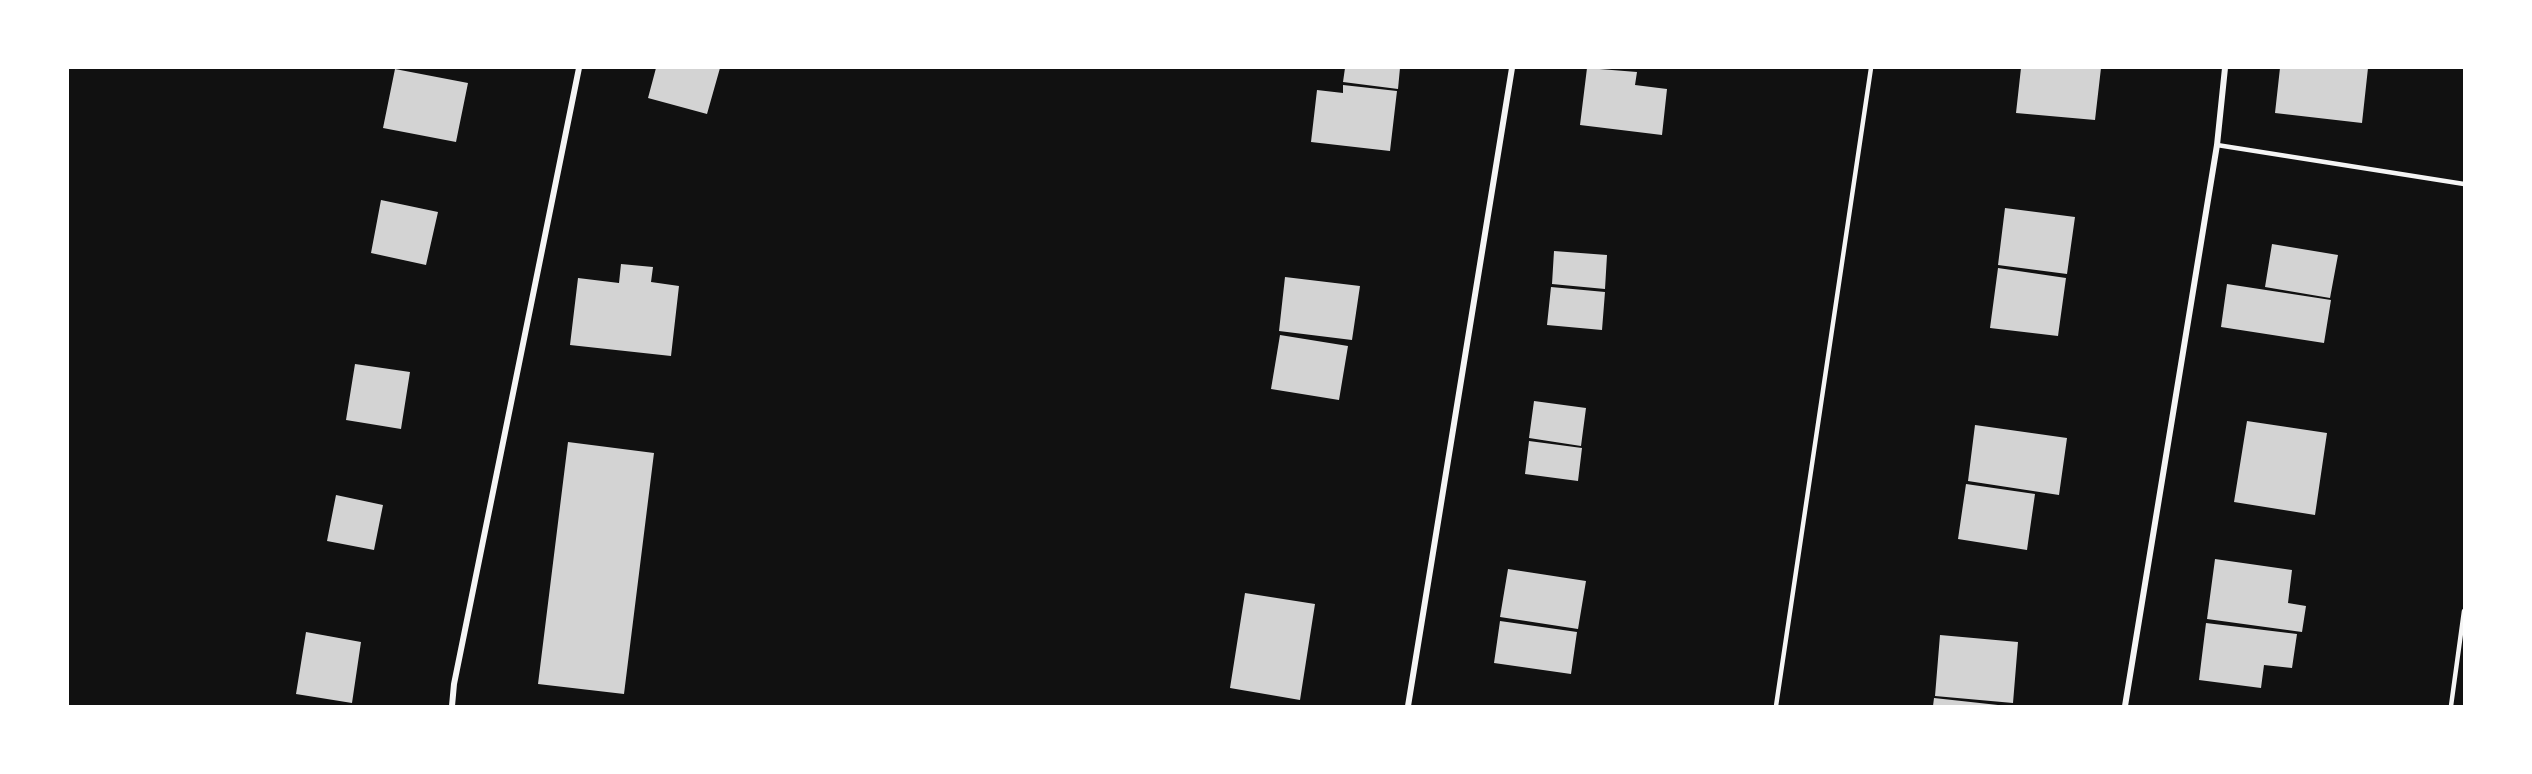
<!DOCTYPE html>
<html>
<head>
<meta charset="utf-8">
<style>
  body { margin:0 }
  #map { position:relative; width:2532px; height:774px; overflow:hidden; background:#111; font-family:"Roboto Condensed",sans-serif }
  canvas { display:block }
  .frame { position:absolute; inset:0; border:69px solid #fff; pointer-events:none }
</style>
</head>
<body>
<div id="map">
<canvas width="2532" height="774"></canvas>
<div class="frame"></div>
</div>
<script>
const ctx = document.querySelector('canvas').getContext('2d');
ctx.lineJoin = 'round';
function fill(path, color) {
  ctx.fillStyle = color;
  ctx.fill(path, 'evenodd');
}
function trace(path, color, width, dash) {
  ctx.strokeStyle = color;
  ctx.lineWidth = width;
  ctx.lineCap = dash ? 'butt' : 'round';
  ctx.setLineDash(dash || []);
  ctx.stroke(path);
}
fill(new Path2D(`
  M 656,68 L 720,68 L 707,114 L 648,98 Z
  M 1345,68 L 1400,68 L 1398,89 L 1343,82 Z
  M 1587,68 L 1637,72 L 1635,85 L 1667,89 L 1662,135 L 1580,125 Z
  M 2021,68 L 2101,68 L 2095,120 L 2016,113 Z
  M 2280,68 L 2368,68 L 2362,123 L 2275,113 Z
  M 395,69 L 468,83 L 456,142 L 383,128 Z
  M 1343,85 L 1397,91 L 1390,151 L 1311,142 L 1317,90 L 1343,93 Z
  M 381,200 L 438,212 L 426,265 L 371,253 Z
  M 2005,208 L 2075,217 L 2067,274 L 1998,265 Z
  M 2272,244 L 2338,255 L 2330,298 L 2265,287 Z
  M 1554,251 L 1607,255 L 1605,289 L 1552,284 Z
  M 621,264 L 653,267 L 651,282 L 679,286 L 671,356 L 570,345 L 578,278 L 619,283 Z
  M 1998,268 L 2066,278 L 2058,336 L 1990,328 Z
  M 1285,277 L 1360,286 L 1352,340 L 1279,331 Z
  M 2227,284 L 2331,300 L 2324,343 L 2221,327 Z
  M 1551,287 L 1605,292 L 1602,330 L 1547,325 Z
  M 1280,335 L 1348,346 L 1339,400 L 1271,389 Z
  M 355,364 L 410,372 L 401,429 L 346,420 Z
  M 1534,401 L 1586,408 L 1581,446 L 1529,438 Z
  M 2247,421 L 2327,433 L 2315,515 L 2234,502 Z
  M 1975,425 L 2067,438 L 2059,495 L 1968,481 Z
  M 1529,441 L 1582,448 L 1578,481 L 1525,474 Z
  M 568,442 L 654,453 L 624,694 L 538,684 Z
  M 1966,484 L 2035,494 L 2027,550 L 1958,539 Z
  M 336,495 L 383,505 L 374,550 L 327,541 Z
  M 2215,559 L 2292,570 L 2288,603 L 2306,606 L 2302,632 L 2207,619 Z
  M 1508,569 L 1586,581 L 1578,629 L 1500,617 Z
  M 1245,593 L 1315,604 L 1300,700 L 1230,688 Z
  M 1500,621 L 1577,632 L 1571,674 L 1494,663 Z
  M 2206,623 L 2297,634 L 2292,668 L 2264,665 L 2261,688 L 2199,680 Z
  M 306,632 L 361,642 L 352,703 L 296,694 Z
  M 1940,635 L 2018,642 L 2013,703 L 1935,696 Z
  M 1934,698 L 1998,705 L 1998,706 L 1933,706 Z`), '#d3d3d3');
trace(new Path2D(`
  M 2217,145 L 2464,184
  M 1776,706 L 1871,68
  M 2451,706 L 2464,611`), '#f5f5f5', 4.5);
trace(new Path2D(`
  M 452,706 L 454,684 L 579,68
  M 1408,706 L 1512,68
  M 2125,706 L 2217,145 L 2225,68`), '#f5f5f5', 6);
</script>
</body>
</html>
